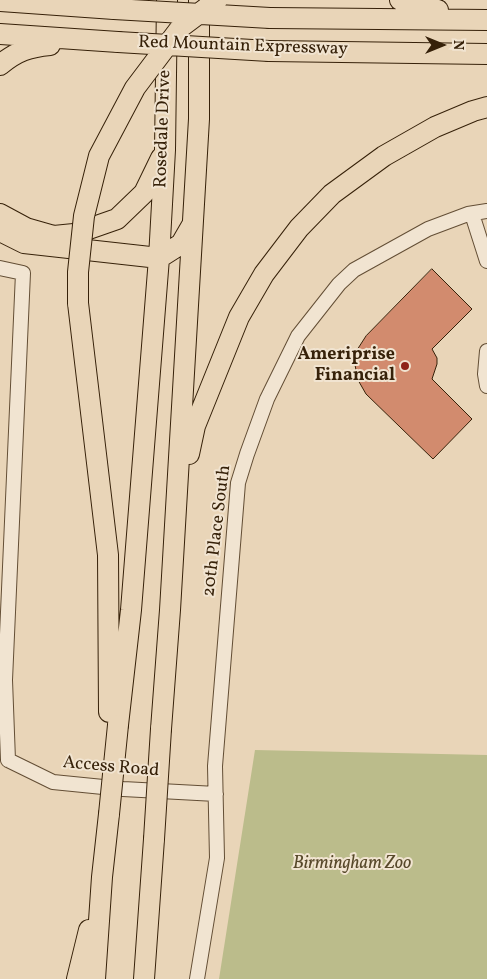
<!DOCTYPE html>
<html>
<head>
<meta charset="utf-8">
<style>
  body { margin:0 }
  #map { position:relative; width:487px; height:979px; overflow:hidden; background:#e9d5b8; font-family:Vollkorn,serif }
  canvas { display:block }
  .north { position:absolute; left:417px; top:20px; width:50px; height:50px; -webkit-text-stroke:4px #f1e4d1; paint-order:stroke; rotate:90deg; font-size:14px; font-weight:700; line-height:20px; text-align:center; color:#362109 }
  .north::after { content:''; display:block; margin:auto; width:18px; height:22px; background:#362109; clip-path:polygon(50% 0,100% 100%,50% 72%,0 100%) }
</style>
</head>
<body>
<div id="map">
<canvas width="487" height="979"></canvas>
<div class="north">N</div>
</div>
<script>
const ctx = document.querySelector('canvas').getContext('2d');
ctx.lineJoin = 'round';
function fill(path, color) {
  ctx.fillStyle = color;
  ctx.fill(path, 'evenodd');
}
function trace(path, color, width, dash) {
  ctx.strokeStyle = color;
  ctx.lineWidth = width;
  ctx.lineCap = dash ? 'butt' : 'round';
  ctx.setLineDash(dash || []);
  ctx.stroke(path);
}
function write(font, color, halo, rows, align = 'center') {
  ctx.font = font + ' Vollkorn,serif';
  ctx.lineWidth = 4;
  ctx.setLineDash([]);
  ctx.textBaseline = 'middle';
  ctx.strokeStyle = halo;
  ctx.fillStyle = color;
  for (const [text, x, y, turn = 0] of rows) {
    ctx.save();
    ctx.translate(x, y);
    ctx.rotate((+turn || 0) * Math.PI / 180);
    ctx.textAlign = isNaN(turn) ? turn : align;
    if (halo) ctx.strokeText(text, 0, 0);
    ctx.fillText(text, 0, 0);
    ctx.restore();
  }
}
fill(new Path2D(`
  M 255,750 L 487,755 L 487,979 L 219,979 Z`), '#bbbc8b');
const building = new Path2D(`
  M 432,269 L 472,309 L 432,349 L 437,358 L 437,364 L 432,379 L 472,419 L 433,459 L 366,394 L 358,380 L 355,365 L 357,350 L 366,336 Z`);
fill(building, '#d28b6e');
trace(building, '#362109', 1);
const minor = new Path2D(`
  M 472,214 L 487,261
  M 0,268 L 23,273 L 5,680 L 8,760
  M 487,351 L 485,374 L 487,386
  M 8,760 L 53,782 L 123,789 L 216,794
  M 197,979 L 217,858 L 215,766 L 238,483 L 247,454 L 267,399 L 298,336 L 339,284 L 354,270 L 428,229 L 468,214 L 487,211`);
const highway = new Path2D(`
  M 400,0 L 413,5 L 438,10
  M 0,1 L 114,9
  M 270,18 L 487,20
  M 0,34 L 118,42
  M 269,51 L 487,54
  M 0,65 C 17,51 29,47 50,45
  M 0,214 L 26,228 L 54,236 L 74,234 L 117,219 L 144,193 L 161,158
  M 0,231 L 24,243 L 159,258 L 181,244 L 192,225
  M 78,303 L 108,555 L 109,712
  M 189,454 L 195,426 L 239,317 L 264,274 L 299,228 L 332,194 L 384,156 L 435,127 L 473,111 L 487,107
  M 118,725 L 131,610 L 159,258 L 165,150 L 167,0
  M 161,729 L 170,610 L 199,119 L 199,0
  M 77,979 L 89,930
  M 95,979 L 102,877 L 109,814
  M 144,979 L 154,839`);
trace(minor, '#634e35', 16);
trace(highway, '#362109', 22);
trace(minor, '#f1e4d1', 14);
trace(highway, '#e9d5b8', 20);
const highwayBridge = new Path2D(`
  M 114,9 L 270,18
  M 118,42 L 269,51
  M 78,303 L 78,272 L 84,216 L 99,156 L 135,88 L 181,27 L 217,0
  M 109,814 L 118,725
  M 154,839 L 161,729`);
trace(highwayBridge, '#362109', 22, []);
trace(highwayBridge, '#e9d5b8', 20);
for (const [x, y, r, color] of [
  [405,366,5,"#8f2418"]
]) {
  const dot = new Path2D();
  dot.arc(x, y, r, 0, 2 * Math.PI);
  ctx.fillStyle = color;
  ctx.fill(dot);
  trace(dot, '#f1e4d1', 2);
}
write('18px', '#362109', '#f1e4d1', [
  ["Red Mountain Expressway",243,47,2],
  ["Rosedale Drive",164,129,-88],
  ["20th Place South",218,531,-83],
  ["Access Road",111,768,5]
]);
write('bold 18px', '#362109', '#f1e4d1', [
  ["Ameriprise",395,356],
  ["Financial",395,377]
], 'right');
write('italic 18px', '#57482a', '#f1e4d1', [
  ["Birmingham Zoo",352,865]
]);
</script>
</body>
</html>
